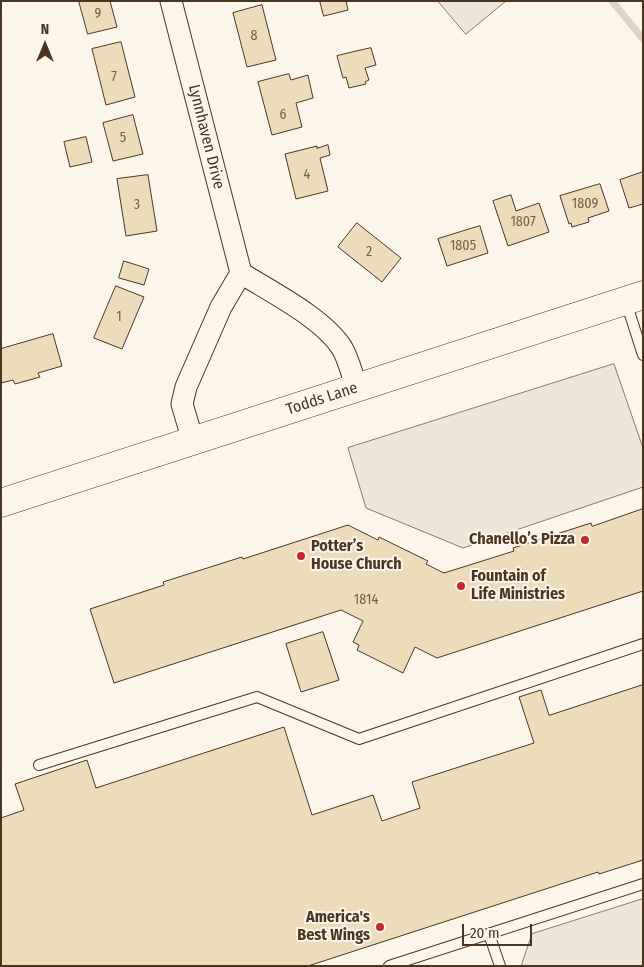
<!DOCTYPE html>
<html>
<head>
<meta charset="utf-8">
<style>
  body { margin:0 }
  #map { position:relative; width:644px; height:967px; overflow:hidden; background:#fbf6e9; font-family:"Fira Sans Condensed",sans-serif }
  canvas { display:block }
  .frame { position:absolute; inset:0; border:2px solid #4a3520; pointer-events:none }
  .north { position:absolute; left:20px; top:20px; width:50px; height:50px; -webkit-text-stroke:4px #fbf6e9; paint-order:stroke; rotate:0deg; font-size:14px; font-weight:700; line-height:20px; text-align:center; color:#4a3520 }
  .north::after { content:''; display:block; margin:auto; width:18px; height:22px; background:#4a3520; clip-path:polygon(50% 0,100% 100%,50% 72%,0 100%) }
  .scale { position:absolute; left:462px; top:924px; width:70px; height:22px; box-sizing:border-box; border:2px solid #4a3520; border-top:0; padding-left:6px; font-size:15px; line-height:18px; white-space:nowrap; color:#4a3520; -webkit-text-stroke:4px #fbf6e9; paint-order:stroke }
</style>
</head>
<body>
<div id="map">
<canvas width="644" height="967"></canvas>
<div class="frame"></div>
<div class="north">N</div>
<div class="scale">20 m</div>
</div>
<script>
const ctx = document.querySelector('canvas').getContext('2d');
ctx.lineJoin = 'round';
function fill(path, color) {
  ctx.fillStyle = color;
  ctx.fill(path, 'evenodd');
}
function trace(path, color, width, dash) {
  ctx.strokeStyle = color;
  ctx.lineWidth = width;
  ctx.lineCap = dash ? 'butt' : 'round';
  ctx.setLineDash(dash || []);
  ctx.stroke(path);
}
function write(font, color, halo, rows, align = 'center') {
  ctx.font = font + ' "Fira Sans Condensed",sans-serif';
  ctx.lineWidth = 4;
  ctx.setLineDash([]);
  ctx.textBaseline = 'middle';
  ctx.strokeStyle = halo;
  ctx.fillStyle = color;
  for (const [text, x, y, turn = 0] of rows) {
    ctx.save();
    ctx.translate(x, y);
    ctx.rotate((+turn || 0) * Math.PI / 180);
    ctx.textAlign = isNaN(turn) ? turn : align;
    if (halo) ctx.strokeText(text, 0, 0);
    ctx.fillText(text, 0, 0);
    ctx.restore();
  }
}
const green = new Path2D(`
  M 438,1 L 506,1 L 466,34 Z`);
fill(green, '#ede6d9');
trace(green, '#887966', 1);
const parking = new Path2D(`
  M 614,364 L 643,448 L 643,487 L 463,548 L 366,508 L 348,448 Z
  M 643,899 L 643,966 L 522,966 L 522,963 L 532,934 Z`);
fill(parking, '#ede7d9');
trace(parking, '#887966', 1);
trace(new Path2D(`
  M 612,1 L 643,39`), '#dcd4c6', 7);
const building = new Path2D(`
  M 79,1 L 110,1 L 117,27 L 88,34 Z
  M 320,1 L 346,1 L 348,10 L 324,16 Z
  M 262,5 L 276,60 L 247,67 L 233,13 Z
  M 121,42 L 135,97 L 106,105 L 92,49 Z
  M 371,48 L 376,65 L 365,68 L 369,80 L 365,82 L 366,84 L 349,88 L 346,77 L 343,78 L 337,56 Z
  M 289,74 L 291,80 L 308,75 L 313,98 L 296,103 L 302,127 L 272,135 L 258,82 Z
  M 133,115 L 143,154 L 113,161 L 103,123 Z
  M 86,137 L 92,162 L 70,167 L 64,142 Z
  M 328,145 L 330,155 L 320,158 L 328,191 L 296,199 L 285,154 L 317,146 L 317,148 Z
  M 643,172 L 643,204 L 629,208 L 620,180 Z
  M 148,175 L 157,231 L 126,236 L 117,179 Z
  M 600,184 L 609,211 L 588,218 L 589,222 L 572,227 L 571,223 L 569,224 L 560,196 Z
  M 511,195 L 516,211 L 539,203 L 549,232 L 508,246 L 493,201 Z
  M 357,223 L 401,258 L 382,282 L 338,247 Z
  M 480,226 L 488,253 L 447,266 L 438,239 Z
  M 124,261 L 149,269 L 144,285 L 119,278 Z
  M 116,286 L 144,297 L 122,349 L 94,338 Z
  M 53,334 L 62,366 L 38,373 L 40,377 L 15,384 L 13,380 L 1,383 L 1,349 Z
  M 643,509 L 643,591 L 437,658 L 415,647 L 403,673 L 357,650 L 359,645 L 353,642 L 363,621 L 341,610 L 114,683 L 90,609 L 164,585 L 163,582 L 242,557 L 243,559 L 348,525 L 378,540 L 379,537 L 428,561 L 426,564 L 444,573 L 514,551 L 513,548 L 591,523 L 592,526 Z
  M 323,632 L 339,680 L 301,692 L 286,644 Z
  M 643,685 L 643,860 L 599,874 L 598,872 L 308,966 L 1,966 L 1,818 L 24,810 L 15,784 L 87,760 L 96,788 L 284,727 L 312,815 L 373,795 L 382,821 L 420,808 L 412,782 L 534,743 L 519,697 L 541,690 L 549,715 Z`);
fill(building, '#ecdcbc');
trace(building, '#4a3520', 1);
const service = new Path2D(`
  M 626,302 L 643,355
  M 39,765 L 257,697 L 359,739 L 643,644
  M 489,934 L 500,966
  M 389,966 L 643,884`);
const minor = new Path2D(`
  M 171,1 L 241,273 C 271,292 323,318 342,348 C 349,360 352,375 357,388
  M 193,441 L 182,404 L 186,387 L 221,307 L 241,273`);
const secondary = new Path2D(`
  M 1,503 L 643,295`);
trace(service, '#4a3520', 12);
trace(minor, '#4a3520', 23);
trace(secondary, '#4a3520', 29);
trace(service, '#fbf6e9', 10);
trace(minor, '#fbf6e9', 21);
trace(secondary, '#fbf6e9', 28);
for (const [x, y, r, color] of [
  [585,540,5,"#c62828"],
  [301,556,5,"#c62828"],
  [461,586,5,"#c62828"],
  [380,927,5,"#c62828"]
]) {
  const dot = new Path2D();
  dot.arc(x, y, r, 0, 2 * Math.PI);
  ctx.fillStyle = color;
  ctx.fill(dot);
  trace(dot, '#fbf6e9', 2);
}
write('14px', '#725f47', null, [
  ["9",98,14],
  ["8",254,36],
  ["7",114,77],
  ["6",283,115],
  ["5",123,138],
  ["4",307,175],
  ["1809",585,204],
  ["3",137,205],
  ["1807",523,222],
  ["1805",463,246],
  ["2",369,252],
  ["1",119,317],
  ["1814",366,600]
]);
write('16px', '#4a3520', '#fbf6e9', [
  ["Lynnhaven Drive",206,137,76],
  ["Todds Lane",322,399,-18]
]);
write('bold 16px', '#4a3520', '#fbf6e9', [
  ["Chanello’s Pizza",575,540],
  ["Potter’s",311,547,"left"],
  ["House Church",311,565,"left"],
  ["Fountain of",471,577,"left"],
  ["Life Ministries",471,595,"left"],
  ["America's",370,918],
  ["Best Wings",370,936]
], 'right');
</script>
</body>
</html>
